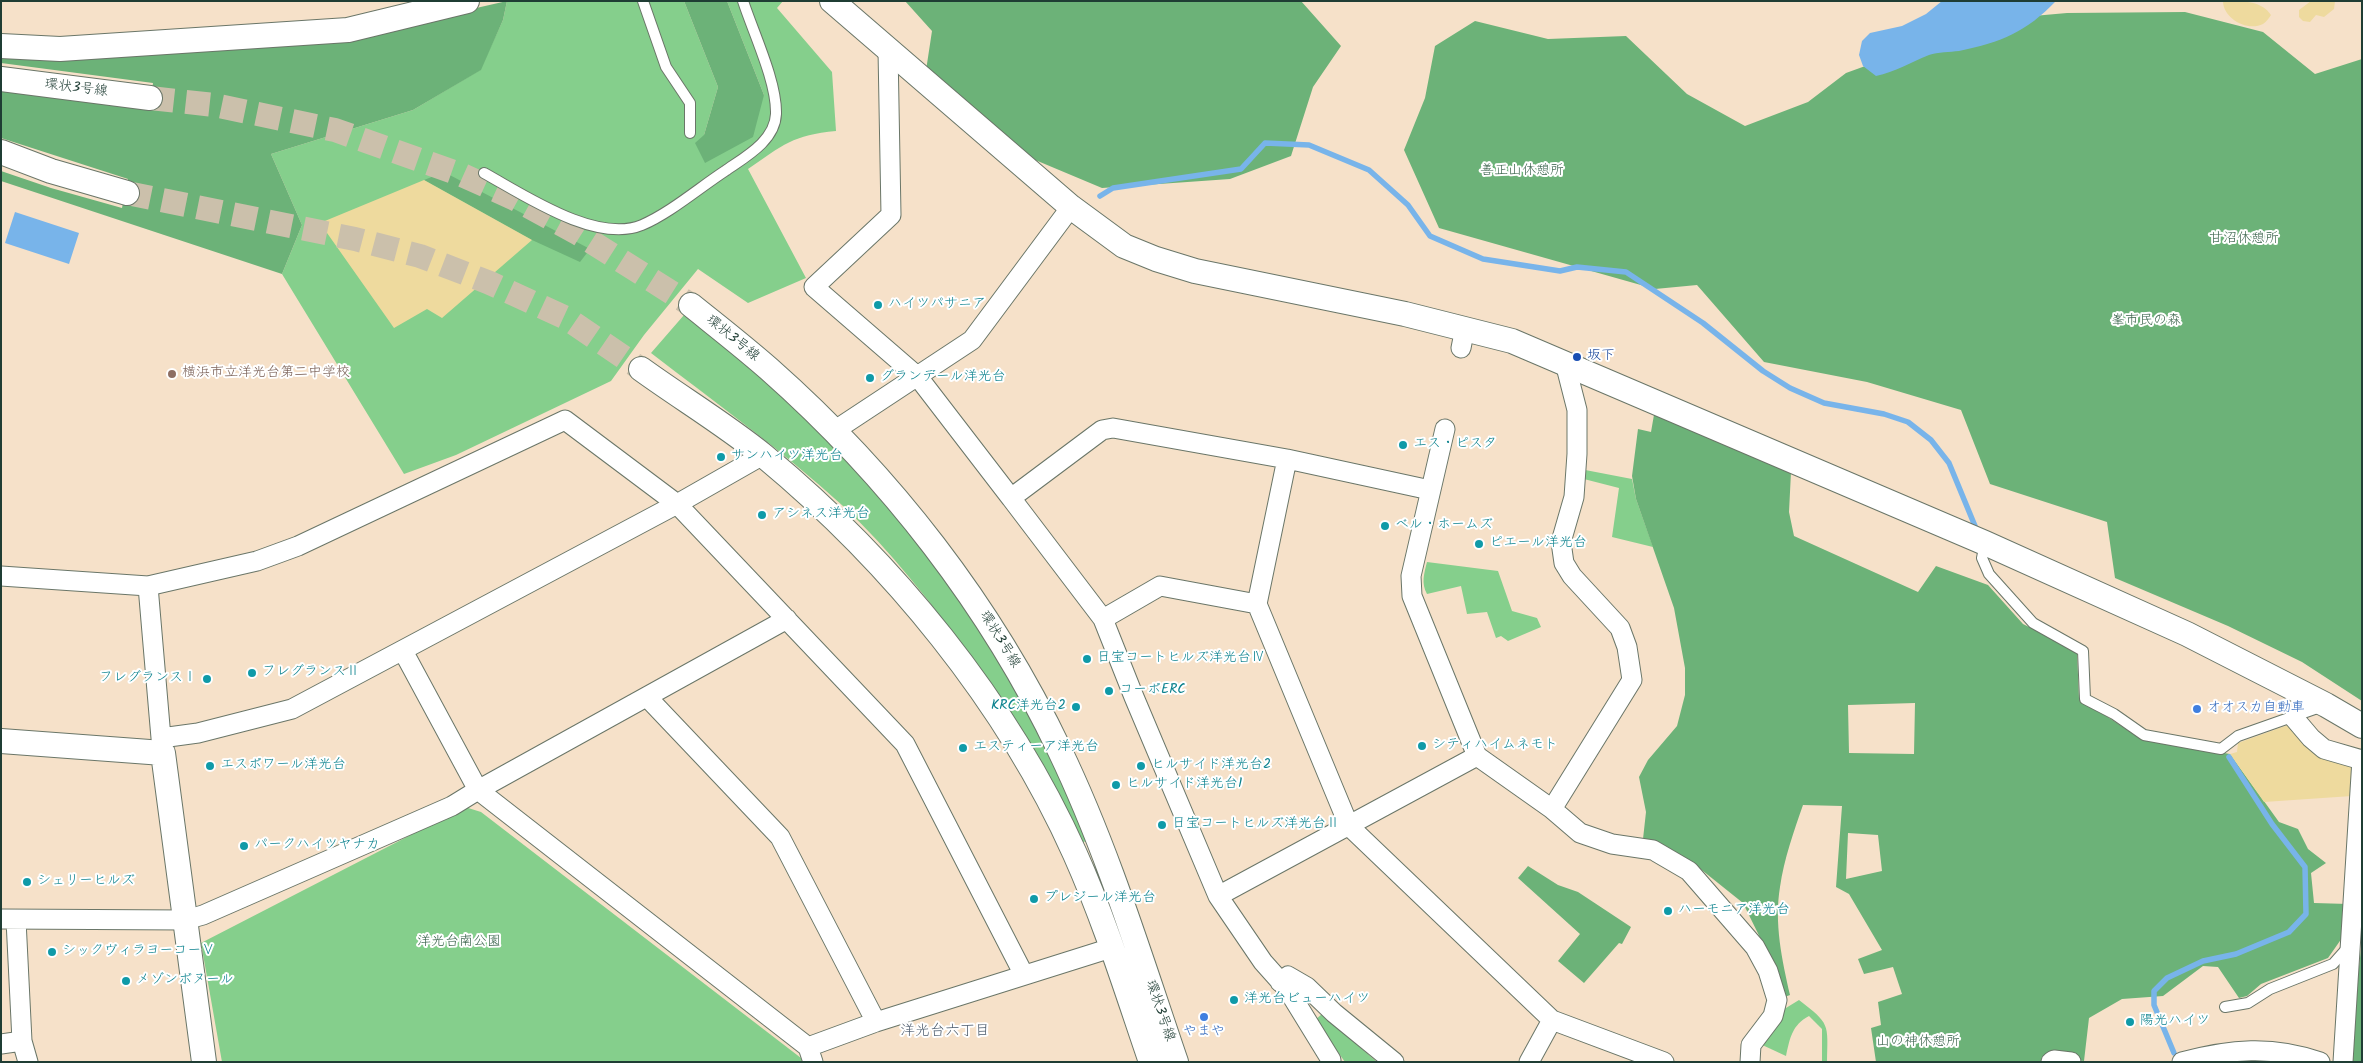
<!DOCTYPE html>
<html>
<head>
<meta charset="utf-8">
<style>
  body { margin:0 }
  #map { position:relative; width:2363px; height:1063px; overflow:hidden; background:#f6e1c9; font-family:Kalam,sans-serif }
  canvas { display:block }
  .frame { position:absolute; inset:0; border:2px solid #1f3d34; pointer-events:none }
</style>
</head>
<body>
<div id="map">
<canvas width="2363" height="1063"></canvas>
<div class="frame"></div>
</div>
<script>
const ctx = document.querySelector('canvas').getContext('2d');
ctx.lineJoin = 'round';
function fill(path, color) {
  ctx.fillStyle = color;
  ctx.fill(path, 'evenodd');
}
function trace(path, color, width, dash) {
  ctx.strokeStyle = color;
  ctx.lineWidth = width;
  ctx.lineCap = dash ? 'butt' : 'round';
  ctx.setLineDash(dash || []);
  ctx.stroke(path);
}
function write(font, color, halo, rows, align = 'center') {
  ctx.font = font + ' Kalam,"Klee One",sans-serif';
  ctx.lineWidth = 4;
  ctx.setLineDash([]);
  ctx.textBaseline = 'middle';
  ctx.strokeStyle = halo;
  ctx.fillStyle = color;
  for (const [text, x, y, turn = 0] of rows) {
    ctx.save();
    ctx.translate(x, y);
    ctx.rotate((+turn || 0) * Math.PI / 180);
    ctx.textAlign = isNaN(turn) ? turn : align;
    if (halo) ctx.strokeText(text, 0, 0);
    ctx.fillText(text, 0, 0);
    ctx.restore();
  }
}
fill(new Path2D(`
  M 507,1 L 684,1 L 718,87 L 704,135 L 764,95 L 727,1 L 783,1 L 777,8 L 832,72 L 836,131 C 793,135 783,145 748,169 L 806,278 L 748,303 L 698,269 L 644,335 L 611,381 L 456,455 L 404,474 L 282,274 L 302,225 L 271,154 L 413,110 L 480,70 L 503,20 Z
  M 684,315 L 783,393 L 851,463 L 907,528 L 970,612 L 1019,685 L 1087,840 L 1081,844 C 1053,777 1013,715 970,656 C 932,604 891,551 843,506 C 783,451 716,403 651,353 Z
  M 1580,469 L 1632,479 L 1636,499 L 1653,547 L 1612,537 L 1619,488 L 1580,478 Z
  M 1427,562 L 1498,571 L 1512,611 L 1537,618 L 1541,627 L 1508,641 L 1501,636 L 1496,638 L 1487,612 L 1467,614 L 1461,586 L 1427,594 C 1421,583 1424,574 1427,562 Z
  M 465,807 L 481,812 L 801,1058 L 802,1062 L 222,1062 L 201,943 Z
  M 1799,1000 C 1830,1024 1828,1023 1827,1062 L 1822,1062 L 1822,1029 L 1809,1016 C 1792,1025 1790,1038 1786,1056 L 1758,1043 L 1781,1011 Z
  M 1322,1014 L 1377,1062 L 1345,1062 L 1315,1020 Z`), '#85cf8c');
fill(new Path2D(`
  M 507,1 L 503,20 L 481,70 L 413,110 L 271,154 L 302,225 L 282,274 L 1,181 L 1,171 L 51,188 L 122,208 L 128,179 L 1,138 L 1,91 L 149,110 L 153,83 L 1,63 L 1,55 L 340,39 Z
  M 684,1 L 727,1 L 764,95 L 753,137 L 705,163 L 695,143 L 704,135 L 718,87 Z
  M 905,1 L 1301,1 L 1341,46 L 1313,87 L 1291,156 L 1230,179 L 1102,188 L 1009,149 L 925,77 L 932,31 Z
  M 2185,12 L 2263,32 L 2315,74 L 2362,59 L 2362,701 L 2302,662 L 2228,626 L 2115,578 L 2107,522 L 1990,484 L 1961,410 L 1867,382 L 1764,362 L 1697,285 L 1655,289 L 1439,228 L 1404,150 L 1425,98 L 1435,46 L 1475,21 L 1548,39 L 1626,36 L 1687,94 L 1745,126 L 1808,102 L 1846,73 L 1926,44 L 1977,21 L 2067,13 Z
  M 444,172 L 590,249 L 580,262 L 532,240 L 424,180 Z
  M 1655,409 L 1791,472 L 1789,512 L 1794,536 L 1918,592 L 1936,566 L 1988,585 L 2023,624 L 2077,651 L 2079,698 L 2141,739 L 2230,754 L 2279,822 L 2298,829 L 2308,849 L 2326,863 L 2311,873 L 2314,903 L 2348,904 L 2342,938 L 2328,958 L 2261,984 L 2247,996 L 2239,998 L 2218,967 L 2203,966 L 2163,996 L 2122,999 L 2089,1018 L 2084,1061 L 2052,1057 L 2044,1062 L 1876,1062 L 1871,1028 L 1881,1025 L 1878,1002 L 1902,994 L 1893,967 L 1864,974 L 1858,959 L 1882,950 L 1849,894 L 1836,887 L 1842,806 L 1803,805 C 1794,831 1784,859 1780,887 C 1774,923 1782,960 1790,995 L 1782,998 L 1777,972 L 1743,903 L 1693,863 L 1643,839 L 1646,812 L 1639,777 L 1648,760 L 1677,726 L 1685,695 L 1685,668 L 1674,608 L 1636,499 L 1632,476 L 1638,429 L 1651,432 ZM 1915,703 L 1914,754 L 1849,753 L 1848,705 ZM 1848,833 L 1878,835 L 1882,871 L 1846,879 Z
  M 1528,866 L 1558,885 L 1578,892 L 1631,927 L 1622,944 L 1619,943 L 1584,983 L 1558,961 L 1580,934 L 1518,878 Z
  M 2362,939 L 2362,1062 L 2349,1062 Z`), '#6cb278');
fill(new Path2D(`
  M 2223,1 C 2242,1 2261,0 2271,15 C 2269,18 2266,22 2263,24 C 2247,32 2223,18 2223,1 Z
  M 2311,1 L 2335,1 L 2334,9 L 2324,17 L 2316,15 L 2310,22 L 2303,21 L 2299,17 L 2299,10 Z
  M 424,180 L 532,240 L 442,318 L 427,309 L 394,328 L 320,223 Z
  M 2288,725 L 2315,754 L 2353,766 L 2352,796 L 2264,802 L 2230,754 L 2237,752 L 2238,743 Z`), '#eeda9e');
fill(new Path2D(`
  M 1942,1 L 2056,1 C 2026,32 2002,42 1959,51 C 1950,52 1938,52 1929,55 C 1911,62 1895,72 1876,76 L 1863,66 L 1859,55 L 1862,41 L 1870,33 L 1902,26 L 1926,14 Z
  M 15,212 L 79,233 L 69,264 L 5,243 Z`), '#78b4ea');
trace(new Path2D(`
  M 1100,196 L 1113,188 L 1241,169 L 1265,143 L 1309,145 L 1369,170 L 1408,205 L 1430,236 L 1483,259 L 1560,271 L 1577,267 L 1626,272 L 1703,323 L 1763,371 L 1790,388 L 1824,403 L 1884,414 L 1908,422 L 1931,440 L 1949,463 L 1975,526
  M 2174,1053 L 2154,1005 L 2154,991 L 2167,978 L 2203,961 L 2236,954 L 2289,932 L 2306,914 L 2305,867 L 2272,824 L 2229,757`), '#78b4ea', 5.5);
trace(new Path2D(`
  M 150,98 L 214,105 L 335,130 L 462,175 L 513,198 L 579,234 L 691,305
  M 127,193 L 355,239 L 420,256 L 490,283 L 566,318 L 641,369`), '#cbc0ab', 24, [24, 12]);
const service = new Path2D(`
  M 643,1 L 666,67 L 690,103 L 690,133
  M 484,173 C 524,195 596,244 642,225 C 670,213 699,188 725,171 C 745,157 775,141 776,114 C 777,82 753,32 743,1
  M 1985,543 L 1982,558 L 1989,574 L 2033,623 L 2083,651 L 2085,699 L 2114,714 L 2144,735 L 2221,749 L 2238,736 L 2323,706
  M 2225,1007 L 2248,1003 L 2270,989 L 2333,964 L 2349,946`);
const minor = new Path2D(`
  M 888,50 L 891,215 L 814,287 L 918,377 L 1011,498 L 1102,430 L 1113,428 L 1287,459 L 1257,604 L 1349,826 L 1552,1020 L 1664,1062
  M 1461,348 L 1465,328
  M 1445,429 L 1411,576 L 1412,596 L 1477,756 L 1552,809 L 1580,833 L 1612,844 L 1653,850 L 1689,871 L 1755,947 L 1768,971 L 1777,1000 L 1773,1016 L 1751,1045 L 1750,1062
  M 834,431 L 972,340 L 1071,207
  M 763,455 L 677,504 L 905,744 L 1024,975
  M 1287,459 L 1430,490
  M 1011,498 L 1103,619 L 1134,697 L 1218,896 L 1263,962 L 1288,990 L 1331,1060
  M 1,576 L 148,586
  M 1103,619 L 1160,586 L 1257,604
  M 403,651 L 478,790 L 808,1047 L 813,1062
  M 647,697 L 780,837 L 876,1022
  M 2294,718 L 2311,738 L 2324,749 L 2362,760
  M 161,738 L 198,733 L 292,709 L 677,504 L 565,420 L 298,546 L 257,561 L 148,586 L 161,738 L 163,753
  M 1552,809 L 1632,680 L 1627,647 L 1620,628 L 1572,576 L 1564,563 L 1561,542 L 1574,497 L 1577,454 L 1577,410 L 1565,363
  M 1218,896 L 1477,756
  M 1,919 L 185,920 L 203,915 L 452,806 L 478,790 L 787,619
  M 16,920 L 22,1041
  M 1280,982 L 1288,976 L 1307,987 L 1334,1013 L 1394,1062
  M 1,1044 L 22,1041 L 28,1062
  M 808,1047 L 876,1022 L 1111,948
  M 1529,1062 L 1552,1020
  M 2051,1062 L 2054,1060 L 2071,1062
  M 2182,1062 C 2230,1049 2272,1045 2320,1062
  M 2343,1062 L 2362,759`);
const tertiary = new Path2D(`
  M 832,1 L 1071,207 L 1124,246 L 1156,259 L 1195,271 L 1405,314 L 1512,341 L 1985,543 L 2187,634 L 2326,705 L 2362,726
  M 1,46 L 60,49 L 348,30 L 467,1
  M 1,79 L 150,98
  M 1,152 L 51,171 L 127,193
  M 691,305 C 717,326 744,347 769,369 C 890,476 991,606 1060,751 C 1108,851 1140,957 1176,1062
  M 641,369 C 681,398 726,425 764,456 C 892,562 1007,702 1075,854 C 1105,921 1127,992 1151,1062
  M 1,741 L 163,753 L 204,1062`);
trace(service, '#6a7668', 12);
trace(minor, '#6a7668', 21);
trace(tertiary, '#6a7668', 26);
trace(service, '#fff', 10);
trace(minor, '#fff', 19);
trace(tertiary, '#fff', 24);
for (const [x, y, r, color] of [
  [878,305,5,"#0f9aa8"],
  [1577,357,5,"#1a4fb4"],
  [172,374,5,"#8d6e63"],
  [870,378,5,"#0f9aa8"],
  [1403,445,5,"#0f9aa8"],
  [721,457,5,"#0f9aa8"],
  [762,515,5,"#0f9aa8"],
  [1385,526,5,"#0f9aa8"],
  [1479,544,5,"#0f9aa8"],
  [1087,659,5,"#0f9aa8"],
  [252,673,5,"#0f9aa8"],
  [207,679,5,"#0f9aa8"],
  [1109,691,5,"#0f9aa8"],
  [1076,707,5,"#0f9aa8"],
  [2197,709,5,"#3f7fe0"],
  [1422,746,5,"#0f9aa8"],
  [963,748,5,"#0f9aa8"],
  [210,766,5,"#0f9aa8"],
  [1141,766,5,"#0f9aa8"],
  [1116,785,5,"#0f9aa8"],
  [1162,825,5,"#0f9aa8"],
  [244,846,5,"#0f9aa8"],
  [27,882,5,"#0f9aa8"],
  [1034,899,5,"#0f9aa8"],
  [1668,911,5,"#0f9aa8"],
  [52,952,5,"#0f9aa8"],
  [126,981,5,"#0f9aa8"],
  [1234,1000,5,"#0f9aa8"],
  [1204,1017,5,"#3f7fe0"],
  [2130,1022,5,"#0f9aa8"]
]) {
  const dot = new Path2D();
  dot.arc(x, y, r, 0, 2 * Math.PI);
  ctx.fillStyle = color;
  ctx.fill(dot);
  trace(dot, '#fff', 2);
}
write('14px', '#1f3d34', '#fff', [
  ["環状3号線",76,89,7],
  ["環状3号線",732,339,39],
  ["環状3号線",999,640,58],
  ["環状3号線",1159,1011,71]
]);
write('14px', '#38624a', '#fff', [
  ["善正山休憩所",1522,172],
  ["甘沼休憩所",2244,240],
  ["峯市民の森",2146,322],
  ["洋光台南公園",459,943],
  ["山の神休憩所",1918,1043]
]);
write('14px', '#0d838f', '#fff', [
  ["ハイツパサニア",888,305],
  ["グランデール洋光台",880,378],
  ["エス・ピスタ",1413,445],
  ["サンハイツ洋光台",731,457],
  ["アシネス洋光台",772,515],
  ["ベル・ホームズ",1395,526],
  ["ピエール洋光台",1489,544],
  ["日宝コートヒルズ洋光台Ⅳ",1097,659],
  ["フレグランスⅡ",262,673],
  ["フレグランスⅠ",197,679,"right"],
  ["コーポERC",1119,691],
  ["KRC洋光台2",1066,707,"right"],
  ["シティハイムネモト",1432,746],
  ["エスティーア洋光台",973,748],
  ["エスポワール洋光台",220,766],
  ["ヒルサイド洋光台2",1151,766],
  ["ヒルサイド洋光台1",1126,785],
  ["日宝コートヒルズ洋光台Ⅱ",1172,825],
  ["パークハイツヤナカ",254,846],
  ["シェリーヒルズ",37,882],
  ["プレジール洋光台",1044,899],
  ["ハーモニア洋光台",1678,911],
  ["シックヴィラヨーコーⅤ",62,952],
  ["メゾンボヌール",136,981],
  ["洋光台ビューハイツ",1244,1000],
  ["陽光ハイツ",2140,1022]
], 'left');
write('14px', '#164399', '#fff', [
  ["坂下",1587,357]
], 'left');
write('14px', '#785e54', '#fff', [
  ["横浜市立洋光台第二中学校",182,374]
], 'left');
write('14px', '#366cbe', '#fff', [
  ["オオスカ自動車",2207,709],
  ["やまや",1204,1033,"center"]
], 'left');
write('15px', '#516071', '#fff', [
  ["洋光台六丁目",945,1032]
]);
</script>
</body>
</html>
